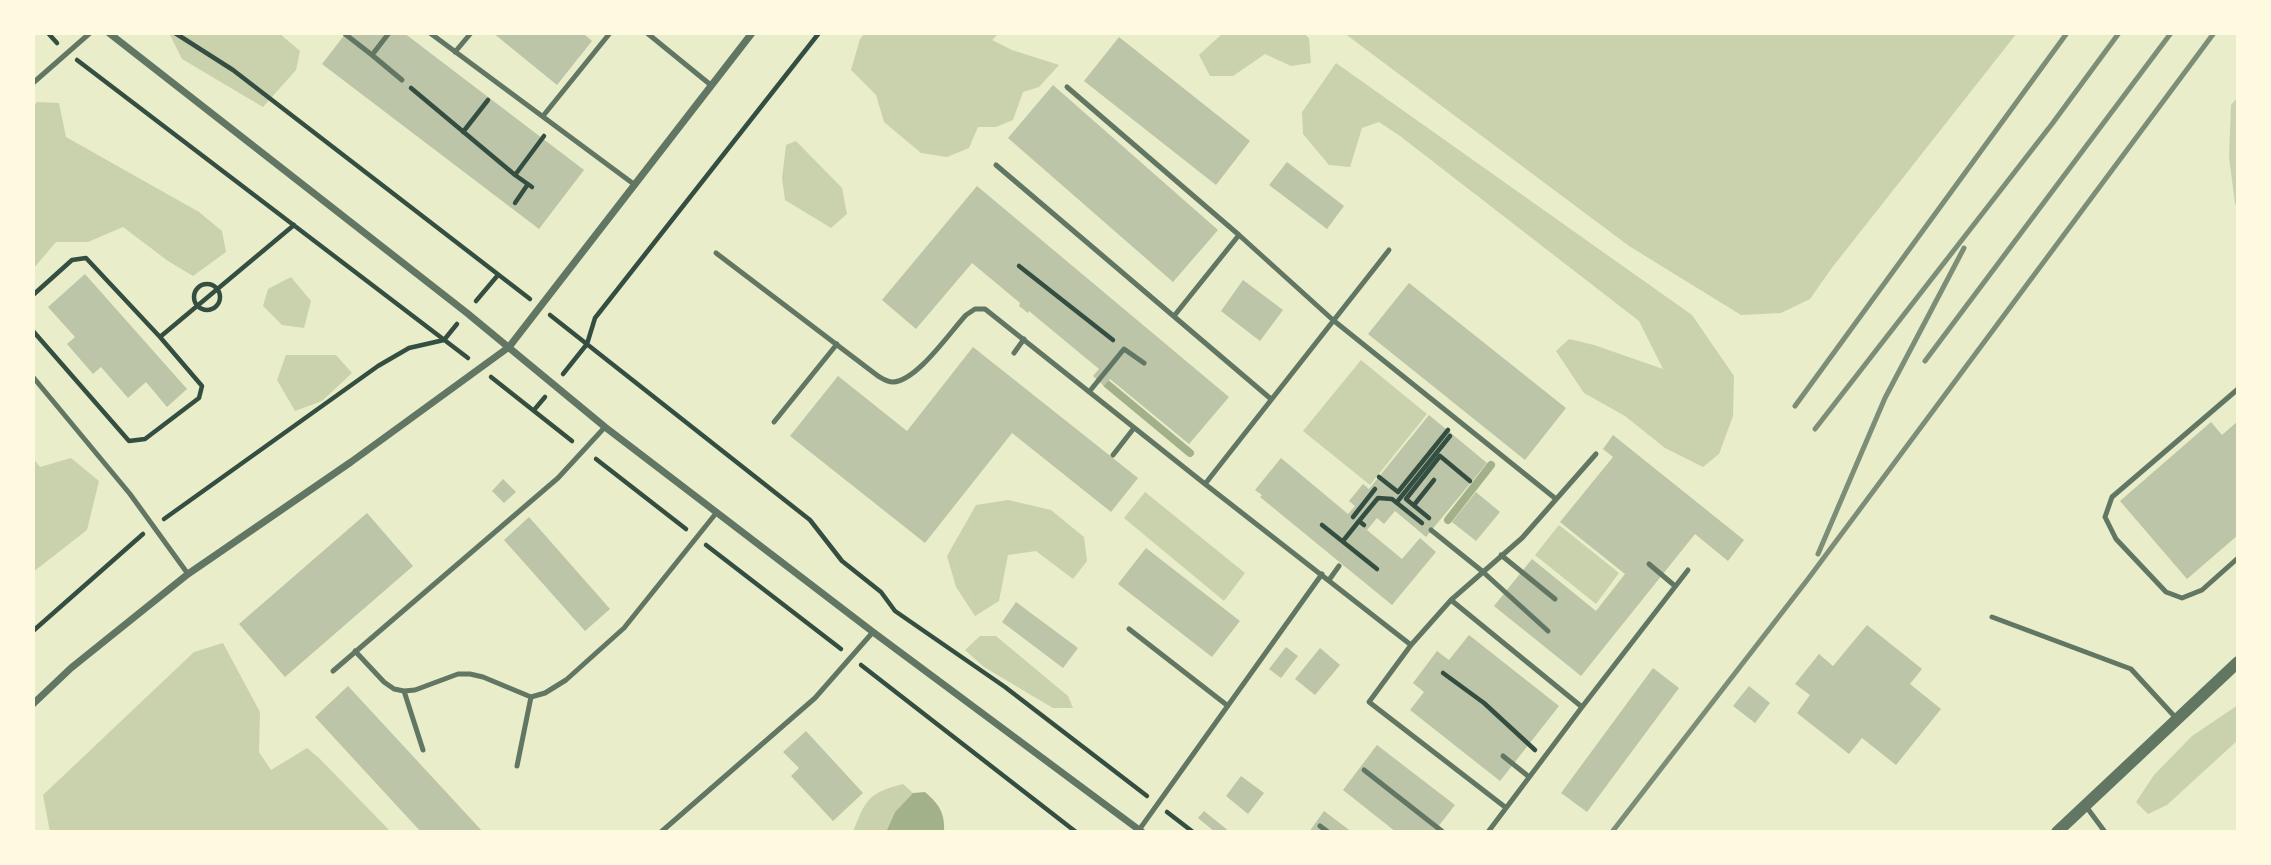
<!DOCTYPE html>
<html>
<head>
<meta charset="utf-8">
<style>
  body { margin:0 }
  #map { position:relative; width:2271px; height:865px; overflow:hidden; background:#e9edc9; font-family:"Exo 2",sans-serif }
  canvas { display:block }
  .frame { position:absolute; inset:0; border:35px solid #fefae0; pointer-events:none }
</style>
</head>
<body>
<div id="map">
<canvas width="2271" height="865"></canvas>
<div class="frame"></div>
</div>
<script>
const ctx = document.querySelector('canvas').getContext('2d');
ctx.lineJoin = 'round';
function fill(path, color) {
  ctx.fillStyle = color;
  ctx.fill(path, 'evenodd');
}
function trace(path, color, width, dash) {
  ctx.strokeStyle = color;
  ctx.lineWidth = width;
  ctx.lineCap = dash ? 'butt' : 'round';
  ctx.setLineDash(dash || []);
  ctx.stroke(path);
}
fill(new Path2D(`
  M 169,33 L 279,33 L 300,51 L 296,70 L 263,107 L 182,59 Z
  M 865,33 L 999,33 L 992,40 L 1012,50 L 1059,65 L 1039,87 L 1023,92 L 1013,120 L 996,127 L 978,127 L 969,148 L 947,157 L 921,153 L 884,122 L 876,95 L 851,70 L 860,39 Z
  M 1223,33 L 1303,33 L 1309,38 L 1311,63 L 1291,66 L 1265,54 L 1233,76 L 1210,76 L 1199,55 Z
  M 1344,33 L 2017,33 L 1831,269 L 1810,299 L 1781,313 L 1741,315 L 1629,246 Z
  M 1336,63 L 1692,315 L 1734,376 L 1733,416 L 1719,454 L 1703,467 L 1665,448 L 1625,416 L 1584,393 L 1556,351 L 1569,339 L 1594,345 L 1663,369 L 1639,321 L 1400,136 L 1379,122 L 1362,128 L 1350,167 L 1329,165 L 1303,134 L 1302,112 Z
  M 2238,97 L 2238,206 L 2235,204 L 2229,157 L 2231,105 Z
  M 37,102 L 59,103 L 66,137 L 199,212 L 222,231 L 226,252 L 193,276 L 168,261 L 123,227 L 88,242 L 56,242 L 33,269 L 33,107 Z
  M 796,141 L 842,188 L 847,214 L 831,228 L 785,200 L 782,178 L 786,145 Z
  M 291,277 L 311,301 L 304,328 L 282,325 L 263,306 L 268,289 Z
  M 286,355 L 336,355 L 352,373 L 322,401 L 295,411 L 277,380 Z
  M 1361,360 L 1427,414 L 1370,485 L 1303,431 Z
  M 33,458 L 40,467 L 71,458 L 99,481 L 87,530 L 33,572 Z
  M 1145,492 L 1245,573 L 1224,601 L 1124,518 Z
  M 1008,500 L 1051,510 L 1084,537 L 1087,561 L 1073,579 L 1036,551 L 1008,555 L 999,601 L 975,616 L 956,587 L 947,556 L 976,505 Z
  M 1559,525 L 1619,573 L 1596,604 L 1535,555 Z
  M 980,636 L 996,636 L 1068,696 L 1073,708 L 1053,708 L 984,667 L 965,650 Z
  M 223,643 L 260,712 L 259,752 L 271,770 L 307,748 L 319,758 L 391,832 L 50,832 L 43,795 L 194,652 Z
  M 2238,705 L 2238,740 L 2167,805 L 2148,814 L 2136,802 L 2154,775 L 2192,736 Z
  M 903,784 L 913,793 L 895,812 L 886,832 L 853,832 C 866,799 868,793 903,784 Z`), '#cad2ad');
fill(new Path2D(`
  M 925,792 C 939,804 945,813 944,832 L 886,832 L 895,812 L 913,793 Z`), '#a3b18a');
trace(new Path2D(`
  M 1107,384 L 1190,453
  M 1448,520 L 1491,465`), '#a3b18a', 8);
fill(new Path2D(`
  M 346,33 L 404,33 L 584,170 L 539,229 L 322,64 Z
  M 493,33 L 583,33 L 592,41 L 557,85 Z
  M 1119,37 L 1250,141 L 1216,185 L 1084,81 Z
  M 1053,85 L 1218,230 L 1173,282 L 1008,138 Z
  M 1287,162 L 1344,206 L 1327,229 L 1269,185 Z
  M 977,186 L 1229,397 L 1189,444 L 1110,379 L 1104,386 L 1093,376 L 1099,369 L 1029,311 L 1028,313 L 1019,306 L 1020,303 L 972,263 L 916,329 L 882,300 Z
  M 85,274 L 187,389 L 167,407 L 146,382 L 128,398 L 101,367 L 93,374 L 67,344 L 75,337 L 48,307 Z
  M 1243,280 L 1283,310 L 1260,341 L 1221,311 Z
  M 1409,283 L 1566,408 L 1525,460 L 1368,334 Z
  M 973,347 L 1138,478 L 1111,512 L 1012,433 L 925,543 L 790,436 L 838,376 L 907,431 Z
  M 1429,415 L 1487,463 L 1426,537 L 1395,511 L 1384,524 L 1377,518 L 1367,530 L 1402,559 L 1420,538 L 1436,552 L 1392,605 L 1260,497 L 1262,495 L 1255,490 L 1281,458 L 1348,514 L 1355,506 L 1349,501 L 1363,484 L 1369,489 Z
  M 2238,421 L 2238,535 L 2187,579 L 2120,501 L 2211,422 L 2222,435 Z
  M 1613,435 L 1744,540 L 1728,561 L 1695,534 L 1581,676 L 1494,606 L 1532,559 L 1596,611 L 1625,574 L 1560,522 L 1613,457 L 1603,449 Z
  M 503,479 L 516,492 L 504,503 L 492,491 Z
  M 1476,492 L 1500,512 L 1476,541 L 1452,522 Z
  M 367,513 L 413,566 L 285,677 L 239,624 Z
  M 529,517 L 610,609 L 585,631 L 504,540 Z
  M 1146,548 L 1240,621 L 1212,657 L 1118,584 Z
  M 1016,602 L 1078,648 L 1063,668 L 1002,622 Z
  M 1867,625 L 1922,669 L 1910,684 L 1941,709 L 1896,765 L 1862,738 L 1849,754 L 1797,713 L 1810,695 L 1795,684 L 1819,654 L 1833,666 Z
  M 1469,635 L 1559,706 L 1500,781 L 1410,710 L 1424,692 L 1413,683 L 1437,651 L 1449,660 Z
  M 1286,647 L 1298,656 L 1281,678 L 1269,669 Z
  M 1320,648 L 1340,665 L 1315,695 L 1295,679 Z
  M 1653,668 L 1679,688 L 1587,812 L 1561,793 Z
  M 348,686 L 483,832 L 421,832 L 315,717 Z
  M 1749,686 L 1770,703 L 1755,723 L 1733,706 Z
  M 806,731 L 863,793 L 833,821 L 791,776 L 799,768 L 783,752 Z
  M 1377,745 L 1455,805 L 1434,832 L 1396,832 L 1343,790 Z
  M 1241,776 L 1264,793 L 1248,814 L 1226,796 Z
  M 1204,811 L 1230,832 L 1215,832 L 1198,818 Z
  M 1324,811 L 1352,832 L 1309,832 Z`), '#bcc5a7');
trace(new Path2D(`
  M 48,33 L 57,43
  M 175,33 L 233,70 L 530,299
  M 77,60 L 468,358
  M 411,88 L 515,175
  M 463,132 L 488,100
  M 532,187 L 515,175 L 544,136
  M 515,203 L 528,184
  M 1019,266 L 1113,340
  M194 297a13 13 0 1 1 26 0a13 13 0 1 1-26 0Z
  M 33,295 L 72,260 L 86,258 L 160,337 L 202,386 L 199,398 L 145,439 L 129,441 L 33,331
  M 476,301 L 498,275
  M 550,315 L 810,520 L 842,561 L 881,592 L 895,611 L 1005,687 L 1147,796
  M 160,337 L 294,225
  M 563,374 L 587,344 L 595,318 L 819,33
  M 491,377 L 572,441
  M 534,410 L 545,397
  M 596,459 L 686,529
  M 1379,477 L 1398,492 L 1448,430
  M 1397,502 L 1450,436
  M 1414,505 L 1434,480
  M 1353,517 L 1375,489
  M 1429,518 L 1406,499 L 1440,456 L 1470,481
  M 164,519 L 378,366 L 409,348 L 444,340 L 457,324
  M 1322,525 L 1377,569
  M 1364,525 L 1359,521 L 1378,498 L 1392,499 L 1422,523
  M 1343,541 L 1359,521
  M 706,545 L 841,649
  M 33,631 L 143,534
  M 861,665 L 1076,832
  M 1443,673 L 1484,703 L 1535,750
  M 1167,812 L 1193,832`), '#344e41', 4.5);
trace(new Path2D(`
  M 430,33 L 635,185
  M 647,33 L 712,86
  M 345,34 L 372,55 L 389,33
  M 455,52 L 471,33
  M 372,55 L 402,80
  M 33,83 L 90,33
  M 1067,87 L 1239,235
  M 543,116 L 610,33
  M 996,165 L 1271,399
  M 1389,250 L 1205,484 L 1411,645
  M 716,253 L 878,376 C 883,379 887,382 893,382 C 917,381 950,332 966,315 L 975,309 L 985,309 L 1205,484
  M 1174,316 L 1239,235 L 1333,320 L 1556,499
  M 1014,353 L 1024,339
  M 33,377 L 130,494 L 188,574
  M 2238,389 L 2112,497 L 2105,517 L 2116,539 L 2166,592 L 2182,598 L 2202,590 L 2238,558
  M 1089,392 L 1124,349 L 1144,363
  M 774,422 L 837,344
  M 1113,455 L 1134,428
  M 1431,530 L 1482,571 L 1548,631
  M 1501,555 L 1555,599
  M 1649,564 L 1675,586
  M 1329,580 L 1339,566
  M 1451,600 L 1582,707 L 1488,832
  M 1992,617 L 2131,669 L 2176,718
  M 1129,629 L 1228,706
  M 355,651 L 384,682 L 394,689 L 404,691 L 415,690 L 458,674 L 470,674 L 483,677 L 531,697 L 545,693 L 566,680 L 624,628 L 717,512
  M 333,671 L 558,478 L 605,427
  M 404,691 L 423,750
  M 1582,707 L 1688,570
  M 1503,756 L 1528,776
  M 517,766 L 531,697
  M 1364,770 L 1443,832
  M 2085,805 L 2105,832
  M 1505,807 L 1369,702 L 1411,645 L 1451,600 L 1522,538 L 1596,454
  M 1320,826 L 1328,832
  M 1139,830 L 1322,574
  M 661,832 L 815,698 L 873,632`), '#617663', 5);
trace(new Path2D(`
  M 109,33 L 467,313 L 605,427 L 873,632 L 1142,832
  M 33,704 L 71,668 L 188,574 L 351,462 L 509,347 L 752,33`), '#617663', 7);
trace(new Path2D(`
  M 2057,832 L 2238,662`), '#617663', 12);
trace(new Path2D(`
  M 1925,361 L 2171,33
  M 1795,406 L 2067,33
  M 1815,429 L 2052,124 L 2119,33
  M 1818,554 L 1885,398 L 1964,248
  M 1612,832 L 1808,579 L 2214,33`), '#7c8e77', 5);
</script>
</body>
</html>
